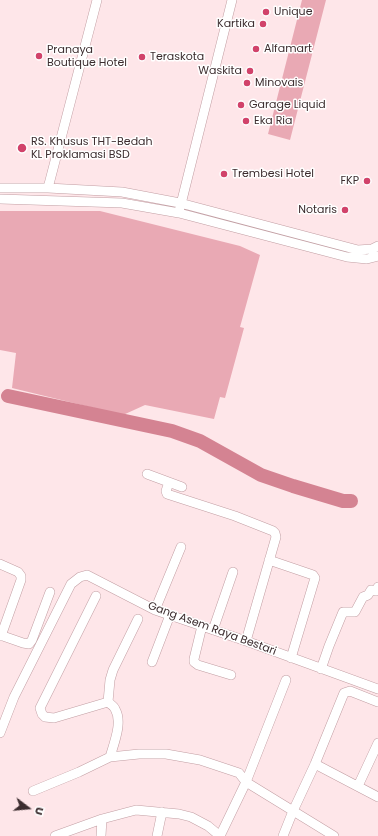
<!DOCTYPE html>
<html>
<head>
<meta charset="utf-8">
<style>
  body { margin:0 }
  #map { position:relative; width:378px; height:836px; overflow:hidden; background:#fee6e9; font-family:Poppins,sans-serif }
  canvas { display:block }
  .north { position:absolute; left:8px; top:788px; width:40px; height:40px; -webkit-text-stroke:3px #fff; paint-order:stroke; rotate:106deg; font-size:11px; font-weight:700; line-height:16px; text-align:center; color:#3c2d2f }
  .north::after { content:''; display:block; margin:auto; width:14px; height:18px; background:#3c2d2f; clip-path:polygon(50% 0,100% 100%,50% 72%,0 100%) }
</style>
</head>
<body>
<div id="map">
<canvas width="378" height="836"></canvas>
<div class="north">U</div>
</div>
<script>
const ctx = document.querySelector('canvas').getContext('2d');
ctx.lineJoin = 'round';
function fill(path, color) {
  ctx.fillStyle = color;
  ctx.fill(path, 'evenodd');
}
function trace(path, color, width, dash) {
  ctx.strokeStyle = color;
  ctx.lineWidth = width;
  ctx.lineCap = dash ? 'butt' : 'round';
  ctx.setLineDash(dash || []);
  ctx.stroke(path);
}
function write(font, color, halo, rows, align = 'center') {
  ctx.font = font + ' Poppins,sans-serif';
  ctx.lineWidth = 3;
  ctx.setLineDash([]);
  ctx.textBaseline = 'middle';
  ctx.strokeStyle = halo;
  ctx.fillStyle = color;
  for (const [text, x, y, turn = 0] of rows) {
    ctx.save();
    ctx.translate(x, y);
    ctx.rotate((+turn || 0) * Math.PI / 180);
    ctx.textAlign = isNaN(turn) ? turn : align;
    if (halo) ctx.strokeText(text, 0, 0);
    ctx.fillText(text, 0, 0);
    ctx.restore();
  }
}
fill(new Path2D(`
  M 302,0 L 326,0 L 290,140 L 268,134 Z
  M 0,211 L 100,211 L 240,246 L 260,255 L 240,327 L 244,328 L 225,398 L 220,397 L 214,419 L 145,405 L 123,415 L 12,388 L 16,353 L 0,350 Z`), '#e9a9b4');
trace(new Path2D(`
  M 8,396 L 172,431 L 200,441 L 261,475 L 293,486 L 343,501 L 351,501`), '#d48392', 14);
const minor = new Path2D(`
  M 0,188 L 48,188 L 122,192 L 180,203 L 358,250 L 372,249 L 378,246
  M 48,188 L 97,0
  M 0,199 L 122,203 L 179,213 L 347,257 L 367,259 L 378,256
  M 180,208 L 232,0
  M 147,474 L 182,487
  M 169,482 L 166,491 L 167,494 L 235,516 L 273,531 L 275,533 L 276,537 L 246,641
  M 269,560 L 313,575 L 315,578 L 291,658
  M 0,564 L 18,572 L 21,576 L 21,580 L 1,636
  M 96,596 L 40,708 L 42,714 L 45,717 L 54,718 L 108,702 L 110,680 L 113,670 L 138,619
  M 155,610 L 181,547
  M 202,626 L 194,659 L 194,662 L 198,665 L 231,675
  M 213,630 L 233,572
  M 0,635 L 23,643 L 29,644 L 32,640 L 50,592
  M 152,662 L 170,615
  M 321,669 L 329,646 L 343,612 L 355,612 L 363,597 L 368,595 L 371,590 L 376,591 L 378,587
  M 108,702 C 110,704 114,706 115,709 C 123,722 114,743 110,757
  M 0,733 L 14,697 L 71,584 L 80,577 L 87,575 L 155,610 L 246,641 L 378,689
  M 315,764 L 378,797
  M 358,786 L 378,743
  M 33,791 L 79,772 L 110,757 L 139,754 L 166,754 L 200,760 L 239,773 L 246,782 L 334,836
  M 55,836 L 102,819
  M 101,836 L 102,819 L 136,810 L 179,814 L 191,817 L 208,826 L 220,836
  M 157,836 L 162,812
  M 220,836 L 246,782 L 286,680
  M 283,836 L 293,811 L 315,764 L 344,693 L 350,691 L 378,702`);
trace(minor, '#c29ea3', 10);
trace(minor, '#fff', 9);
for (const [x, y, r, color] of [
  [266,12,4,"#d1426a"],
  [263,24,4,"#d1426a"],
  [256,49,4,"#d1426a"],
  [39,56,4,"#d1426a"],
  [142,57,4,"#d1426a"],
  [250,71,4,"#d1426a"],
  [247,83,4,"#d1426a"],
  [241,105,4,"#d1426a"],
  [246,121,4,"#d1426a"],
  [22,148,5,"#d1426a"],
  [224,174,4,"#d1426a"],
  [367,181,4,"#d1426a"],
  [345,210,4,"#d1426a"]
]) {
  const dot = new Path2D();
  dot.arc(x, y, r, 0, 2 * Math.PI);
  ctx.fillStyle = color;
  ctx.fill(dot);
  trace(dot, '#fff', 1.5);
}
write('11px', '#3c2d2f', '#fff', [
  ["Unique",274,12],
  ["Kartika",255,24,"right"],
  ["Alfamart",264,49],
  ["Pranaya",47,50],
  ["Boutique Hotel",47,63],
  ["Teraskota",150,57],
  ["Waskita",242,71,"right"],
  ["Minovais",255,83],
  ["Garage Liquid",249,105],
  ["Eka Ria",254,121],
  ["RS. Khusus THT-Bedah",31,142],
  ["KL Proklamasi BSD",31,155],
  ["Trembesi Hotel",232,174],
  ["FKP",359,181,"right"],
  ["Notaris",337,210,"right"]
], 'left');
write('11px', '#3c2d2f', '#fff', [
  ["Gang Asem Raya Bestari",212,629,20]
]);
</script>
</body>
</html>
